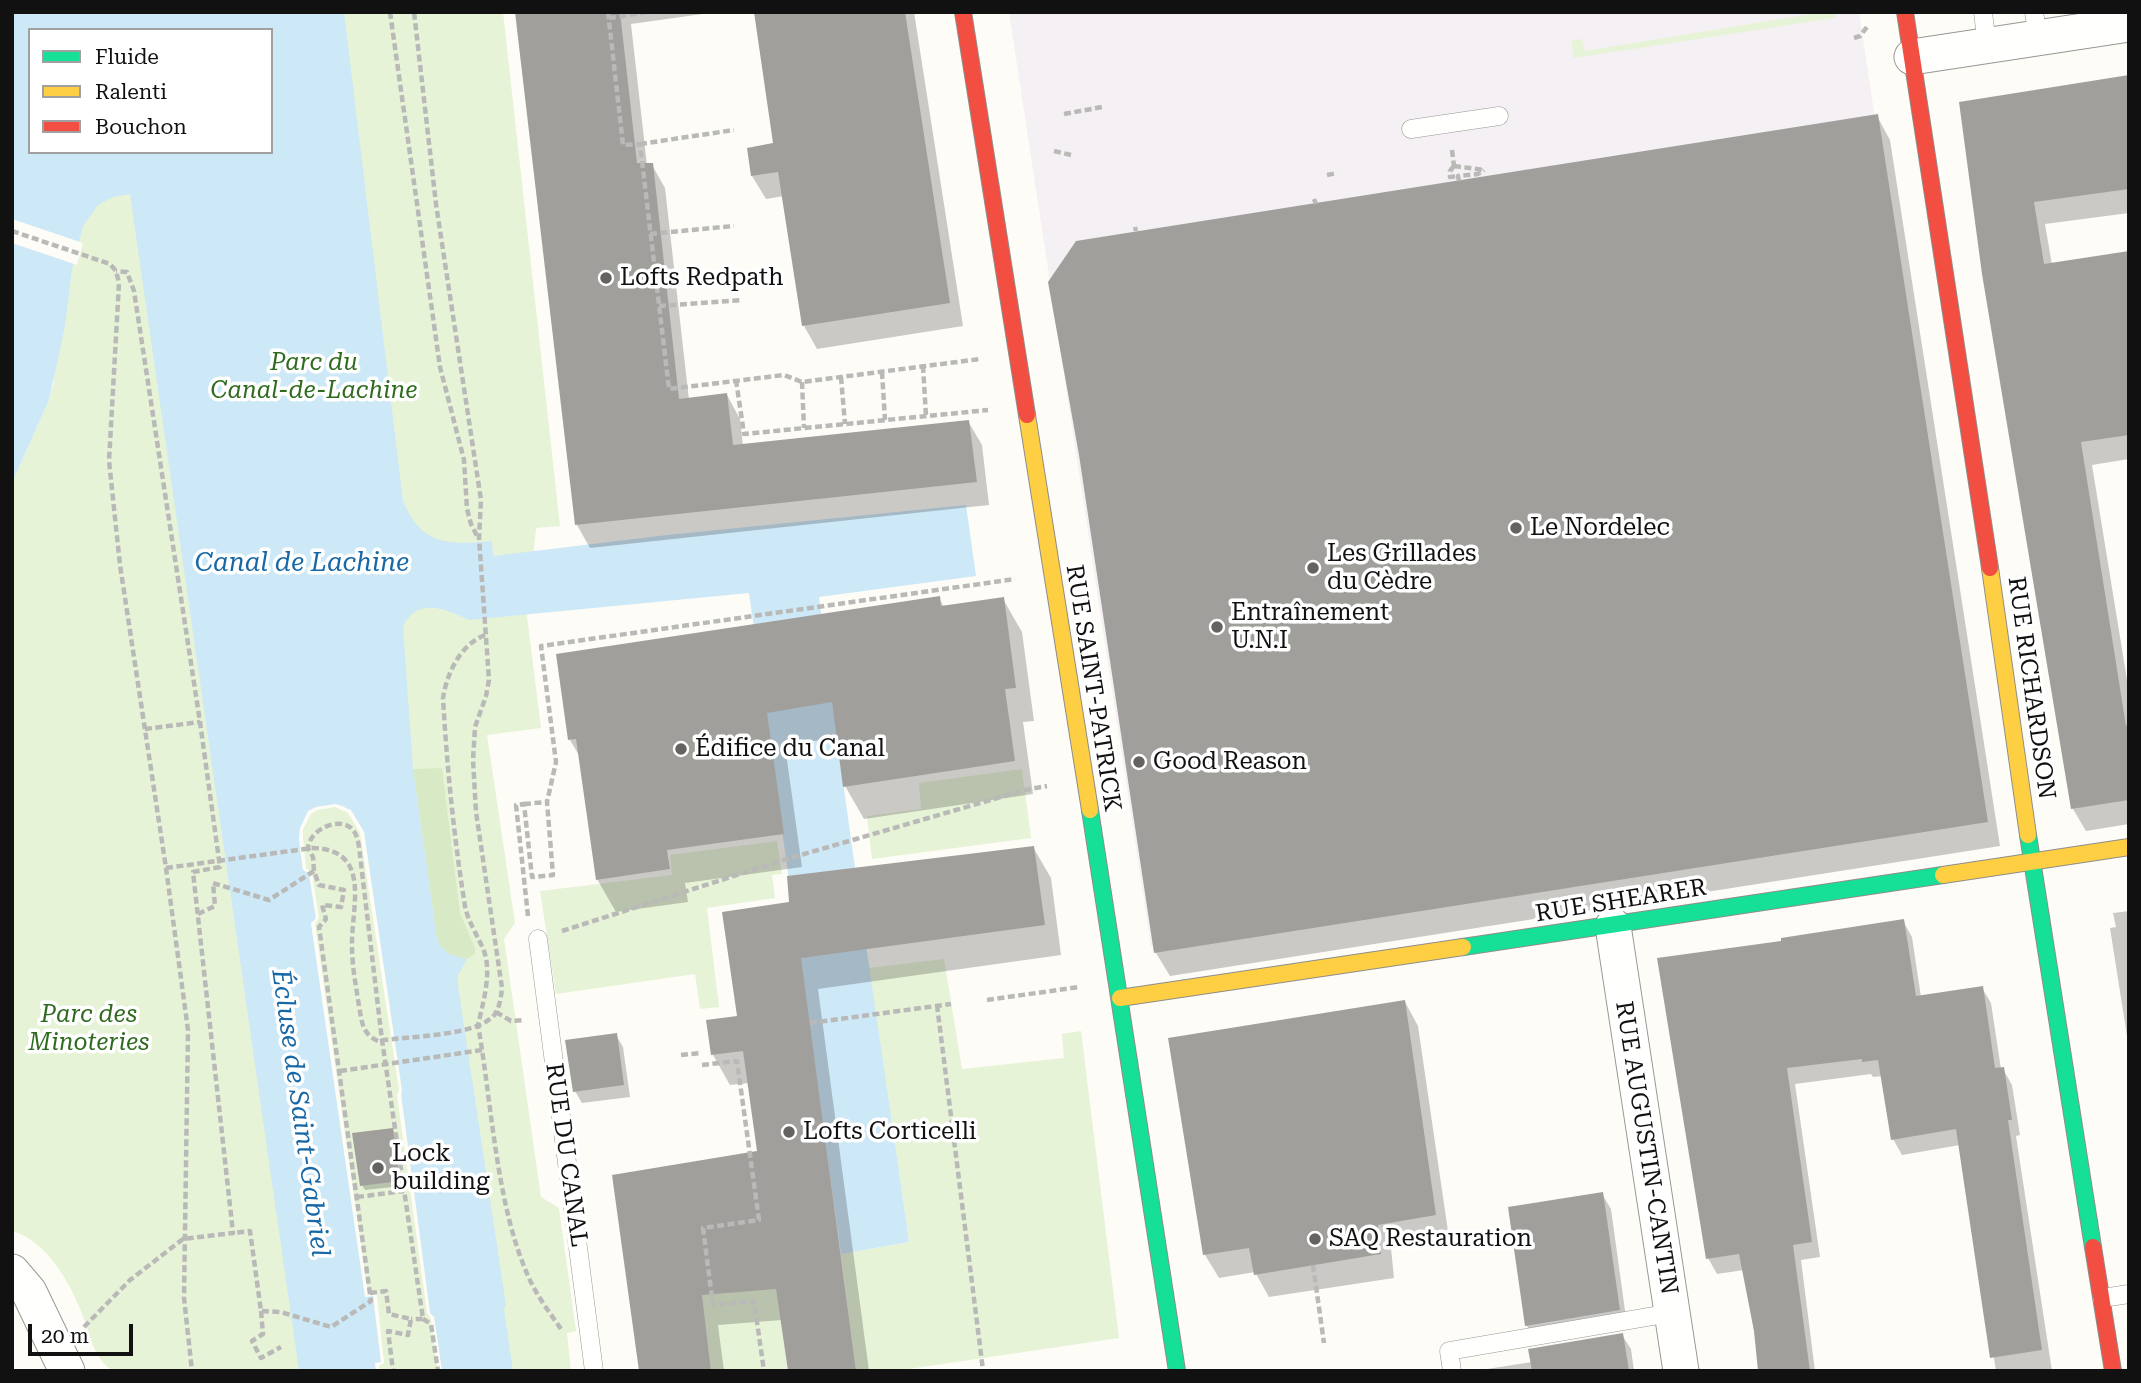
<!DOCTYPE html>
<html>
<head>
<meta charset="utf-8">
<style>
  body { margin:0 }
  #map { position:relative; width:2141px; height:1383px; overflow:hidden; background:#fdfcf7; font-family:"Roboto Serif",serif }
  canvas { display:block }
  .frame { position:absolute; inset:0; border:14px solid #111; pointer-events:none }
  .legend { position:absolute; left:28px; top:28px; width:245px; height:126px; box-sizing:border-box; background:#fff; border:2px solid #a0a0a0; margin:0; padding:9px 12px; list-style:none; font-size:21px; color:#111 }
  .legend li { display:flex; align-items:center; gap:14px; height:35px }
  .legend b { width:35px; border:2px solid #a0a0a0 }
  .scale { position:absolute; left:28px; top:1324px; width:105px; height:32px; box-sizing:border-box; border:4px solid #111; border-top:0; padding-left:9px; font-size:21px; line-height:24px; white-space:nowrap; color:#111; -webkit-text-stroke:5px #fff; paint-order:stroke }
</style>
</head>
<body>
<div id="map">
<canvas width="2141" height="1383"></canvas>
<div class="frame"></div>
<ul class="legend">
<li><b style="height:9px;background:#16e098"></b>Fluide</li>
<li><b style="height:9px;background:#ffcf43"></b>Ralenti</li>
<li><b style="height:9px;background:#f24e42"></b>Bouchon</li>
</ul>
<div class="scale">20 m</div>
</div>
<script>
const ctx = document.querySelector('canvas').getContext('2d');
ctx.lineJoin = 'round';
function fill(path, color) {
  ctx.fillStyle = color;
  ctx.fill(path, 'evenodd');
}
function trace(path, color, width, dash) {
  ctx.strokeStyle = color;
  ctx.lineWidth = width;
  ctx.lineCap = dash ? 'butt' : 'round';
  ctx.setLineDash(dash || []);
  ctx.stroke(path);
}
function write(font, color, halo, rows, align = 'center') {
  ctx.font = font + ' "Roboto Serif",serif';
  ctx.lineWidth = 7;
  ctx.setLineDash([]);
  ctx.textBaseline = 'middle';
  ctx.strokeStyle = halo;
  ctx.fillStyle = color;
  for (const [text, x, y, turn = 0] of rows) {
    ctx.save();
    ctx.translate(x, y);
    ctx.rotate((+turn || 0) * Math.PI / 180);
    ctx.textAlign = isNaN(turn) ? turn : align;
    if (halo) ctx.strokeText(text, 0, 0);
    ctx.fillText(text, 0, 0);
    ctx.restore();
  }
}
fill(new Path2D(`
  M 1009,12 L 1859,12 L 1980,819 L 1151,946 Z`), '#f5f0f3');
fill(new Path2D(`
  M 12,12 L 503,12 L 560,526 L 536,528 L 527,616 L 541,728 L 487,735 L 515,923 L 504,939 L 541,1197 L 559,1208 L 576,1331 L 567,1333 L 571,1371 L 114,1371 C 94,1361 91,1336 83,1316 C 71,1285 48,1241 12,1231 L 12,483 L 49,400 L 54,382 ZM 30,30 L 271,30 L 271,152 L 30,152 Z
  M 1823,12 L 1835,12 L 1835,18 L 1574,58 L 1571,41 L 1582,39 L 1585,51 Z
  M 1022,769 L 1031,838 L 872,859 L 867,816 L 921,809 L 919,783 Z
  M 777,841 L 782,874 L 772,875 L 775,898 L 707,908 L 719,1007 L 700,1009 L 695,974 L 556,994 L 540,891 L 672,875 L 670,855 Z
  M 944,959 L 962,1069 L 1064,1058 L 1062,1034 L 1081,1031 L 1119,1338 L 895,1371 L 856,1371 L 841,1254 L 909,1242 L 869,968 Z
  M 693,1219 L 745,1291 L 776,1289 L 788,1371 L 711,1371 Z`), '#e7f3d7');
fill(new Path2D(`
  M 442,768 L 460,913 L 475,948 L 475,954 L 467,959 C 453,957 442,952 437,939 L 413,769 Z`), '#d8eac5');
fill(new Path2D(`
  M 12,12 L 344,12 L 403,501 C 421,546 450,545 492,541 L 493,556 L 667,535 L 966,505 L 976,576 L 819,597 C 845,813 879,1027 909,1242 L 841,1254 L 749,593 L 469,620 C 446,609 416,596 403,627 L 413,769 L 437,939 C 442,952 453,957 467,959 L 458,975 L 458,986 L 506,1305 L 504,1309 L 513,1371 L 442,1371 L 434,1317 L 430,1313 L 401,1094 L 402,1090 L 364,832 L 358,821 L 343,805 L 316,807 C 293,830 299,840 303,870 L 309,873 L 316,919 L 311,923 L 365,1297 L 373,1295 L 381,1363 L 375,1364 L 376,1371 L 299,1371 L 130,194 L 113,197 L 98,205 L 83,226 L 72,270 L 65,326 L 49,400 L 12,483 ZM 30,30 L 271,30 L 271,152 L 30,152 Z`), '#cde8f7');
fill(new Path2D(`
  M 12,219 L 83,243 L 77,265 L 12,243 Z
  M 336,804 L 351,810 L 364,832 L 402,1091 L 401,1094 L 430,1313 L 434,1317 L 442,1371 L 438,1371 L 431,1319 L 427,1313 L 397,1095 L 399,1090 L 360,833 L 348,813 L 335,807 L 317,810 L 311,814 L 303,829 L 303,838 L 306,868 L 312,873 L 319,918 L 315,924 L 368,1293 L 374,1292 L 377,1295 L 384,1363 L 379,1366 L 379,1371 L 376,1371 L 375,1363 L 381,1362 L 373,1296 L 365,1297 L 311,923 L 316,918 L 309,874 L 303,870 L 299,838 L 300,828 L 308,811 L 316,807 Z`), '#fdfcf7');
fill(new Path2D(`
  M 516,12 L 717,12 L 631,24 L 647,165 L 652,165 L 665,188 L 689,400 L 727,395 L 740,419 L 743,446 L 968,421 L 982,445 L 989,505 L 590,548 L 577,525 Z
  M 755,12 L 914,12 L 963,326 L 817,349 L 804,326 L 784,196 L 766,199 L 752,176 L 775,145 Z
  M 2129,77 L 2129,213 L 2045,224 L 2052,265 L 2129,253 L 2129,459 L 2092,465 L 2129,692 L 2129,824 L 2086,831 L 2073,809 L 1961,103 Z
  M 1877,116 L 1890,140 L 2000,846 L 1170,976 L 1156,953 L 1081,455 Z
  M 939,598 L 944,607 L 1003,599 L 1022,632 L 1034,721 L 1023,722 L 1033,794 L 864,819 L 845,786 L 838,737 L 785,746 L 802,867 L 685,883 L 688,902 L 616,912 L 597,879 L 580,757 L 570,740 Z
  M 1033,847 L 1051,878 L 1061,955 L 818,989 L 869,1371 L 789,1371 L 782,1320 L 718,1325 L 724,1371 L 640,1371 L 758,1152 L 749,1083 L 730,1085 L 713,1055 L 739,1018 L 791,903 Z
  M 2129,911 L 2129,1049 L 2110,928 L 2116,927 L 2113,913 Z
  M 1903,921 L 1912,937 L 1921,997 L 1982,988 L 1991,1003 L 2001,1069 L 2003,1069 L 2012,1085 L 2020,1135 L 2016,1136 L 2052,1371 L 1996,1371 L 1960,1145 L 1902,1155 L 1893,1139 L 1883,1076 L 1873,1077 L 1871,1074 L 1795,1084 L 1820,1257 L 1801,1260 L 1815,1371 L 1761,1371 L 1744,1270 L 1717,1274 L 1708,1258 L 1783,942 Z
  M 1405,1002 L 1418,1026 L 1449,1238 L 1391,1248 L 1394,1278 L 1269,1297 L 1255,1272 L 1219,1278 L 1205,1255 Z
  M 616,1035 L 623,1047 L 630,1097 L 582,1103 L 575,1091 Z
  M 393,1130 L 396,1135 L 402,1186 L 365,1190 L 362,1185 Z
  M 1602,1194 L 1611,1209 L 1627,1325 L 1535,1341 L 1527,1326 L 1510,1209 Z
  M 1622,1335 L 1631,1349 L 1634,1371 L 1488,1371 L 1487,1369 L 1532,1362 Z`), '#0003');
fill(new Path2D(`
  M 515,12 L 620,12 L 637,163 L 653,163 L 679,399 L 727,393 L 733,445 L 969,420 L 977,482 L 575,525 Z
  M 754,12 L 905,12 L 950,303 L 802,326 L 778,172 L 751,176 L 747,148 L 773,143 Z
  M 2129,75 L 2129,189 L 2034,202 L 2044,264 L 2129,251 L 2129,435 L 2081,442 L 2126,726 L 2129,725 L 2129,800 L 2071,809 L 1982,274 L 1959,102 Z
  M 1878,114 L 1988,822 L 1154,953 L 1079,455 L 1048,282 L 1076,241 Z
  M 940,596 L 941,606 L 1004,597 L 1016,688 L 1005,689 L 1015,761 L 843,787 L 832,702 L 767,713 L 784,834 L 667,850 L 670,869 L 596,880 L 576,739 L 568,740 L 556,654 Z
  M 1034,846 L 1045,925 L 801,958 L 856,1371 L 788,1371 L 776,1289 L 702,1295 L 711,1371 L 639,1371 L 612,1175 L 757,1151 L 743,1051 L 711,1055 L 706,1020 L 737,1016 L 722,912 L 789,902 L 787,876 Z
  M 1904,919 L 1916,996 L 1983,986 L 1995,1068 L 2004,1067 L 2012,1120 L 2008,1120 L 2042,1350 L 1990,1358 L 1956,1129 L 1891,1140 L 1878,1060 L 1862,1062 L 1862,1059 L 1787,1068 L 1812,1242 L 1793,1245 L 1810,1371 L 1758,1371 L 1754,1331 L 1739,1254 L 1706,1259 L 1657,958 L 1781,941 L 1781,938 Z
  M 1405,1000 L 1436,1215 L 1378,1225 L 1381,1254 L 1254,1275 L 1249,1248 L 1203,1255 L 1168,1038 Z
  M 617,1033 L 624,1085 L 573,1092 L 565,1040 Z
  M 393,1128 L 400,1181 L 360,1186 L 352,1133 Z
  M 1603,1192 L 1620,1310 L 1525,1326 L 1508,1207 Z
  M 1623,1333 L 1629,1371 L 1532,1371 L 1528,1349 Z`), '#a19f9c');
const lane = new Path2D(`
  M 1983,12 L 1987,46
  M 2034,12 L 2038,38
  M 1411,129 L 1499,116
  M 538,939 L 594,1371
  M 2102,1298 L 2129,1294
  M 1452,1371 L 1449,1351 L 1671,1313`);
const street = new Path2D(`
  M 1912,57 L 2129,24
  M 1613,926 L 1681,1371
  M 12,1272 L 29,1292 L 67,1371`);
const fast = new Path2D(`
  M 1090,810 L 1177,1371
  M 2028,835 L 2093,1247
  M 1463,947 L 1943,875`);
const slow = new Path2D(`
  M 1027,415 L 1090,810
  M 1990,568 L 2028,835
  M 1943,875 L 2129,847
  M 1120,998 L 1463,947`);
const jam = new Path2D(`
  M 963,12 L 1027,415
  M 1905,12 L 1990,568
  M 2093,1247 L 2113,1371`);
trace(lane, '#979795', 19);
trace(street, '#979795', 37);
trace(fast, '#8e8d8b', 18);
trace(slow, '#8e8d8b', 18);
trace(jam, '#8e8d8b', 18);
trace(new Path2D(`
  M 390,12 L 440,367 L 464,460 L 467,509 L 471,524 L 478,538
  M 608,12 L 623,145 L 640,144 L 669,389 L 784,375 L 802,382 L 980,359
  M 609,18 L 648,12
  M 1854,38 L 1860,36 L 1867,27
  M 1064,114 L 1102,107
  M 640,144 L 734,130
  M 1452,150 L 1454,166
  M 1054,151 L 1071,155
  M 1454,166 L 1484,170
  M 1454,166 L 1450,171 L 1450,177 L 1458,176
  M 1327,175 L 1337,173
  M 1459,181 L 1458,176 L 1478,174 L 1484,170
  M 1314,199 L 1316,204
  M 1135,227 L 1136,231
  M 12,231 L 110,264 L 116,271 L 119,283 L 109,461 L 120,565 L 166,868 L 188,1030 L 184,1298 L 192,1371
  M 650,234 L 734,226
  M 659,306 L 742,300
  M 923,366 L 926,416
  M 882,372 L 885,420
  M 841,377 L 845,424
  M 736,380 L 744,434 L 988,410
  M 802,382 L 804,428
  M 485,635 C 460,645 447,673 443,698 C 447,768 454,838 465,906 C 468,922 478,936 484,951 C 492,973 483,1003 478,1025 C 492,1104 496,1206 529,1278 C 537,1296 550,1313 561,1329
  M 145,729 L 200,722
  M 524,804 L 547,802
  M 166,868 L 312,848 C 373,849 351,908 352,946 C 352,966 356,986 359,1006 C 362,1022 362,1034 378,1041 C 406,1036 478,1037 495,1014 C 500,1006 501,997 502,988 L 476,812 L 473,760 L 475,727 L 486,696 L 489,680 L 479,538 L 481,500 L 436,204 L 414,12
  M 314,871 L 313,857 L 308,848 C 310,829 338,817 351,828 C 358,834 359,846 360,855 L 382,1040 L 423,1319 L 411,1319
  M 198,914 L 215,906 L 213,883 L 269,900 L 314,871 L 319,885 L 344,890 L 341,907 L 322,905 L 326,919 L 319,927 L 371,1301 L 331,1327 L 281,1312 L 261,1311 L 250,1231 L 233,1233
  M 528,916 L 516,805 L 524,804 L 532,877 L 553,875 L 547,802 L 556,762 L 541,646 L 1015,579
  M 562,931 L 787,859 L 1025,790 L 1047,786
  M 987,1000 L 1079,987
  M 937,1005 L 983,1370
  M 496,1012 L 511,1021 L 524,1020
  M 810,1023 L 951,1004
  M 681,1055 L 700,1053
  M 702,1065 L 737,1061 L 759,1220 L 703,1228 L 713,1305 L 754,1301 L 764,1371
  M 340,1071 L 482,1050
  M 357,1197 L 404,1191
  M 1313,1265 L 1324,1343
  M 370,1293 L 386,1291 L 389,1314 L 411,1319 L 408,1335 L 388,1331 L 393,1371
  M 261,1311 L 263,1334 L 252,1341 L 261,1358 L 281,1347
  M 423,1319 L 431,1324 L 438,1371
  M 84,1327 L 130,1280 L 183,1239 L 233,1233 L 193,872 L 220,867 L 200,722 L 134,291 L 127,272 L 116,271`), '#b9b9b8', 4.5, [7, 3.5]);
trace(lane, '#fffffe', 18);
trace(street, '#fffffe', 35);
trace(fast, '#16e098', 16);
trace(slow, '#ffcf43', 16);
trace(jam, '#f24e42', 16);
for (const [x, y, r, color] of [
  [606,278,7,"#646362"],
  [1516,528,7,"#646362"],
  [1313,568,7,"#646362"],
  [1217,627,7,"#646362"],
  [681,749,7,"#646362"],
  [1139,762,7,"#646362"],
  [789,1132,7,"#646362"],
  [378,1168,7,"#646362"],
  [1315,1239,7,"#646362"]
]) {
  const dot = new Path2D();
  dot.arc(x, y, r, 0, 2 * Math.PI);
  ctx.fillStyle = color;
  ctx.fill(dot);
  trace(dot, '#fff', 2.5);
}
write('24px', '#111', '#fff', [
  ["Lofts Redpath",620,278],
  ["Le Nordelec",1530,528],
  ["Les Grillades",1327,554],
  ["du Cèdre",1327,582],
  ["Entraînement",1231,613],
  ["U.N.I",1231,641],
  ["Édifice du Canal",695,749],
  ["Good Reason",1153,762],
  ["Lofts Corticelli",803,1132],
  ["Lock",392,1154],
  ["building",392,1182],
  ["SAQ Restauration",1329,1239]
], 'left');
write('italic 24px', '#2f6b1f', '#fff', [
  ["Parc du",314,363],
  ["Canal-de-Lachine",314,391],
  ["Parc des",89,1015],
  ["Minoteries",89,1043]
]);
write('24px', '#111', '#fff', [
  ["RUE SAINT-PATRICK",1093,688,81],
  ["RUE RICHARDSON",2031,688,82],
  ["RUE SHEARER",1621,901,-9],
  ["RUE AUGUSTIN-CANTIN",1646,1148,81],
  ["RUE DU CANAL",566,1155,82]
]);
write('italic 26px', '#1768a6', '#fff', [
  ["Canal de Lachine",302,563],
  ["Écluse de Saint-Gabriel",300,1113,82]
]);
</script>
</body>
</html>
